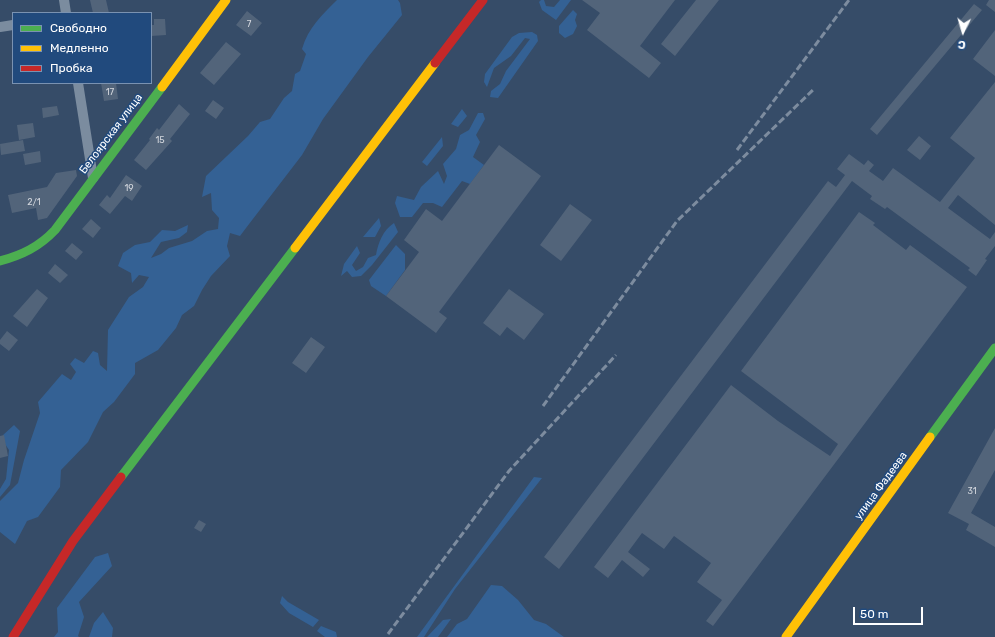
<!DOCTYPE html>
<html>
<head>
<meta charset="utf-8">
<style>
  body { margin:0 }
  #map { position:relative; width:995px; height:637px; overflow:hidden; background:#364c68; font-family:Rubik,sans-serif }
  canvas { display:block }
  .legend { position:absolute; left:12px; top:12px; width:140px; height:72px; box-sizing:border-box; background:#214a7d; border:1px solid #7a92b1; margin:0; padding:5px 7px; list-style:none; font-size:12px; color:#fff }
  .legend li { display:flex; align-items:center; gap:8px; height:20px }
  .legend b { width:20px; border:1px solid #7a92b1 }
  .north { position:absolute; left:943px; top:12px; width:40px; height:40px; -webkit-text-stroke:3px #214a7d; paint-order:stroke; rotate:185deg; font-size:11px; font-weight:700; line-height:16px; text-align:center; color:#fff }
  .north::after { content:''; display:block; margin:auto; width:14px; height:18px; background:#fff; clip-path:polygon(50% 0,100% 100%,50% 72%,0 100%) }
  .scale { position:absolute; left:853px; top:607px; width:70px; height:18px; box-sizing:border-box; border:2px solid #fff; border-top:0; padding-left:5px; font-size:12px; line-height:14px; white-space:nowrap; color:#fff; -webkit-text-stroke:3px #214a7d; paint-order:stroke }
</style>
</head>
<body>
<div id="map">
<canvas width="995" height="637"></canvas>
<ul class="legend">
<li><b style="height:5px;background:#4caf50"></b>Свободно</li>
<li><b style="height:5px;background:#ffc107"></b>Медленно</li>
<li><b style="height:5px;background:#c62828"></b>Пробка</li>
</ul>
<div class="north">С</div>
<div class="scale">50 m</div>
</div>
<script>
const ctx = document.querySelector('canvas').getContext('2d');
ctx.lineJoin = 'round';
function fill(path, color) {
  ctx.fillStyle = color;
  ctx.fill(path, 'evenodd');
}
function trace(path, color, width, dash) {
  ctx.strokeStyle = color;
  ctx.lineWidth = width;
  ctx.lineCap = dash ? 'butt' : 'round';
  ctx.setLineDash(dash || []);
  ctx.stroke(path);
}
function write(font, color, halo, rows, align = 'center') {
  ctx.font = font + ' Rubik,sans-serif';
  ctx.lineWidth = 3;
  ctx.setLineDash([]);
  ctx.textBaseline = 'middle';
  ctx.strokeStyle = halo;
  ctx.fillStyle = color;
  for (const [text, x, y, turn = 0] of rows) {
    ctx.save();
    ctx.translate(x, y);
    ctx.rotate((+turn || 0) * Math.PI / 180);
    ctx.textAlign = isNaN(turn) ? turn : align;
    if (halo) ctx.strokeText(text, 0, 0);
    ctx.fillText(text, 0, 0);
    ctx.restore();
  }
}
fill(new Path2D(`
  M 337,0 L 398,0 L 400,3 L 402,15 L 368,57 L 323,119 L 302,155 L 246,228 L 240,236 L 230,233 L 227,246 L 230,256 L 211,276 L 202,290 L 194,306 L 182,315 L 176,328 L 158,350 L 135,363 L 135,374 L 114,402 L 103,412 L 88,442 L 61,470 L 60,487 L 38,517 L 27,521 L 15,544 L 0,532 L 0,501 L 18,483 L 24,460 L 40,413 L 38,402 L 62,374 L 71,380 L 76,372 L 70,364 L 75,358 L 84,363 L 93,351 L 98,353 L 100,365 L 107,371 L 108,330 L 129,297 L 143,287 L 149,277 L 139,275 L 132,283 L 131,273 L 118,266 L 123,253 L 135,245 L 150,242 L 162,230 L 175,231 L 188,225 L 187,232 L 179,238 L 161,242 L 151,258 L 161,254 L 169,248 L 192,241 L 207,231 L 218,229 L 219,218 L 212,210 L 211,193 L 202,197 L 206,176 L 248,136 L 260,122 L 270,119 L 284,98 L 292,91 L 295,74 L 300,71 L 306,54 L 302,49 C 308,28 322,15 337,0 Z
  M 541,0 L 544,0 L 546,6 L 554,7 L 560,0 L 571,0 L 556,20 L 542,10 L 539,2 Z
  M 573,10 L 577,14 L 575,20 L 577,26 L 573,34 L 565,38 L 559,33 L 559,26 Z
  M 532,32 L 537,35 L 538,41 L 498,98 L 490,97 L 491,91 L 500,84 L 506,71 L 530,39 L 525,38 L 511,56 L 494,68 L 487,87 L 484,82 L 485,74 L 512,37 L 519,33 Z
  M 462,109 L 467,116 L 458,127 L 451,124 Z
  M 478,113 L 483,113 L 485,119 L 476,135 L 480,142 L 473,157 L 484,165 L 470,184 L 462,181 L 442,207 L 433,203 L 423,203 L 412,217 L 400,217 L 395,203 L 397,196 L 414,200 L 421,187 L 438,171 L 444,184 L 447,176 L 443,164 L 456,149 L 460,135 L 469,130 Z
  M 442,137 L 443,146 L 427,166 L 422,162 Z
  M 379,218 L 381,226 L 375,237 L 363,237 Z
  M 394,223 L 398,232 L 372,265 L 361,276 L 352,277 L 347,271 L 341,276 L 344,264 L 357,246 L 360,253 L 352,265 L 356,271 L 363,267 L 368,258 L 376,255 C 378,243 383,230 394,223 Z
  M 396,245 L 405,254 L 405,270 L 386,296 L 371,286 L 369,280 Z
  M 14,425 L 20,431 L 10,485 L 0,497 L 0,489 L 6,479 L 9,450 L 5,444 L 3,435 Z
  M 534,477 L 542,478 L 455,589 L 424,637 L 417,637 Z
  M 108,553 L 112,566 L 79,602 L 84,617 L 78,636 L 79,637 L 54,637 L 58,632 L 57,608 L 95,557 Z
  M 491,585 L 502,586 L 518,600 L 534,620 L 546,624 L 564,637 L 447,637 L 457,624 L 467,619 Z
  M 282,596 L 288,602 L 319,620 L 313,627 L 289,613 L 280,603 Z
  M 103,612 L 113,628 L 112,637 L 89,637 L 94,623 Z
  M 451,619 L 438,637 L 427,637 L 443,620 Z
  M 321,626 L 336,632 L 337,637 L 325,637 L 317,631 Z`), '#346194');
fill(new Path2D(`
  M 90,0 L 106,0 L 109,13 L 93,13 Z
  M 582,0 L 675,0 L 640,46 L 661,63 L 649,78 L 587,30 L 600,13 Z
  M 696,0 L 719,0 L 675,56 L 661,44 Z
  M 989,0 L 995,0 L 995,12 L 986,5 Z
  M 974,4 L 982,10 L 877,135 L 870,129 Z
  M 247,11 L 262,23 L 251,36 L 236,25 Z
  M 154,19 L 165,19 L 166,35 L 151,36 L 151,25 L 154,25 Z
  M 995,30 L 995,76 L 973,59 Z
  M 226,42 L 241,54 L 214,85 L 200,73 Z
  M 995,82 L 995,225 L 958,195 L 948,208 L 990,239 L 995,232 L 995,246 L 985,259 L 987,260 L 976,276 L 968,270 L 970,268 L 887,207 L 885,209 L 870,199 L 872,196 L 852,181 L 559,569 L 544,557 L 828,181 L 836,187 L 845,175 L 837,169 L 849,154 L 864,165 L 868,160 L 874,165 L 869,171 L 883,181 L 893,168 L 940,202 L 975,158 L 950,138 Z
  M 101,83 L 116,83 L 118,99 L 104,101 Z
  M 213,100 L 224,108 L 216,119 L 205,111 Z
  M 179,104 L 190,114 L 170,139 L 172,141 L 146,170 L 134,160 L 150,140 L 149,139 L 157,128 L 159,130 Z
  M 57,106 L 59,115 L 43,118 L 42,108 Z
  M 33,123 L 35,137 L 19,140 L 17,125 Z
  M 919,136 L 931,146 L 920,160 L 907,150 Z
  M 23,140 L 25,151 L 1,155 L 0,144 Z
  M 499,145 L 541,176 L 439,312 L 447,318 L 436,333 L 386,296 L 419,252 L 404,240 L 426,209 L 442,221 Z
  M 40,151 L 41,162 L 25,165 L 23,154 Z
  M 76,170 L 77,176 L 47,218 L 38,220 L 36,208 L 12,213 L 8,195 L 47,187 L 56,173 Z
  M 126,175 L 142,186 L 132,201 L 125,196 L 110,214 L 99,205 L 107,195 L 110,198 Z
  M 570,204 L 592,220 L 561,261 L 540,245 Z
  M 859,212 L 875,223 L 873,225 L 906,250 L 910,245 L 967,287 L 713,626 L 706,621 L 722,600 L 697,582 L 711,563 L 674,536 L 664,549 L 642,533 L 628,552 L 650,569 L 643,577 L 622,560 L 608,578 L 594,567 L 731,385 L 778,421 L 830,456 L 838,444 L 741,371 Z
  M 91,219 L 101,228 L 93,238 L 82,229 Z
  M 72,243 L 83,252 L 76,260 L 65,251 Z
  M 55,264 L 68,275 L 60,283 L 48,273 Z
  M 37,289 L 48,298 L 27,327 L 13,316 Z
  M 509,289 L 544,314 L 524,340 L 507,327 L 500,336 L 483,323 Z
  M 7,331 L 18,340 L 9,351 L 0,344 L 0,340 Z
  M 311,337 L 325,347 L 306,373 L 292,363 Z
  M 995,428 L 995,470 L 971,513 L 995,527 L 995,547 L 966,530 L 969,524 L 948,513 Z
  M 4,435 L 8,456 L 0,458 L 0,436 Z
  M 199,520 L 206,524 L 201,532 L 194,528 Z`), '#52647a');
trace(new Path2D(`
  M 64,0 L 66,13
  M 0,27 L 13,25
  M 78,83 L 93,178`), '#7b8c9f', 10);
trace(new Path2D(`
  M 0,261 C 22,255 39,247 55,230 L 162,87
  M 930,437 L 995,348
  M 121,477 L 295,248`), '#4caf50', 9);
trace(new Path2D(`
  M 162,87 L 226,0
  M 295,248 L 435,63
  M 786,637 L 930,437`), '#ffc107', 9);
trace(new Path2D(`
  M 435,63 L 483,0
  M 13,637 L 73,541 L 121,477`), '#c62828', 9);
trace(new Path2D(`
  M 737,150 L 849,0
  M 543,406 L 677,221 L 814,89
  M 388,634 L 509,471 L 616,355`), '#7d8c9f', 3, [7, 3]);
write('9px', '#d4d8de', null, [
  ["7",249,24],
  ["17",110,92],
  ["15",160,140],
  ["19",129,188],
  ["2/1",34,202],
  ["31",972,491]
]);
write('11px', '#fff', '#214a7d', [
  ["Белоярская улица",111,134,-53],
  ["улица Фадеева",881,486,-54]
]);
</script>
</body>
</html>
